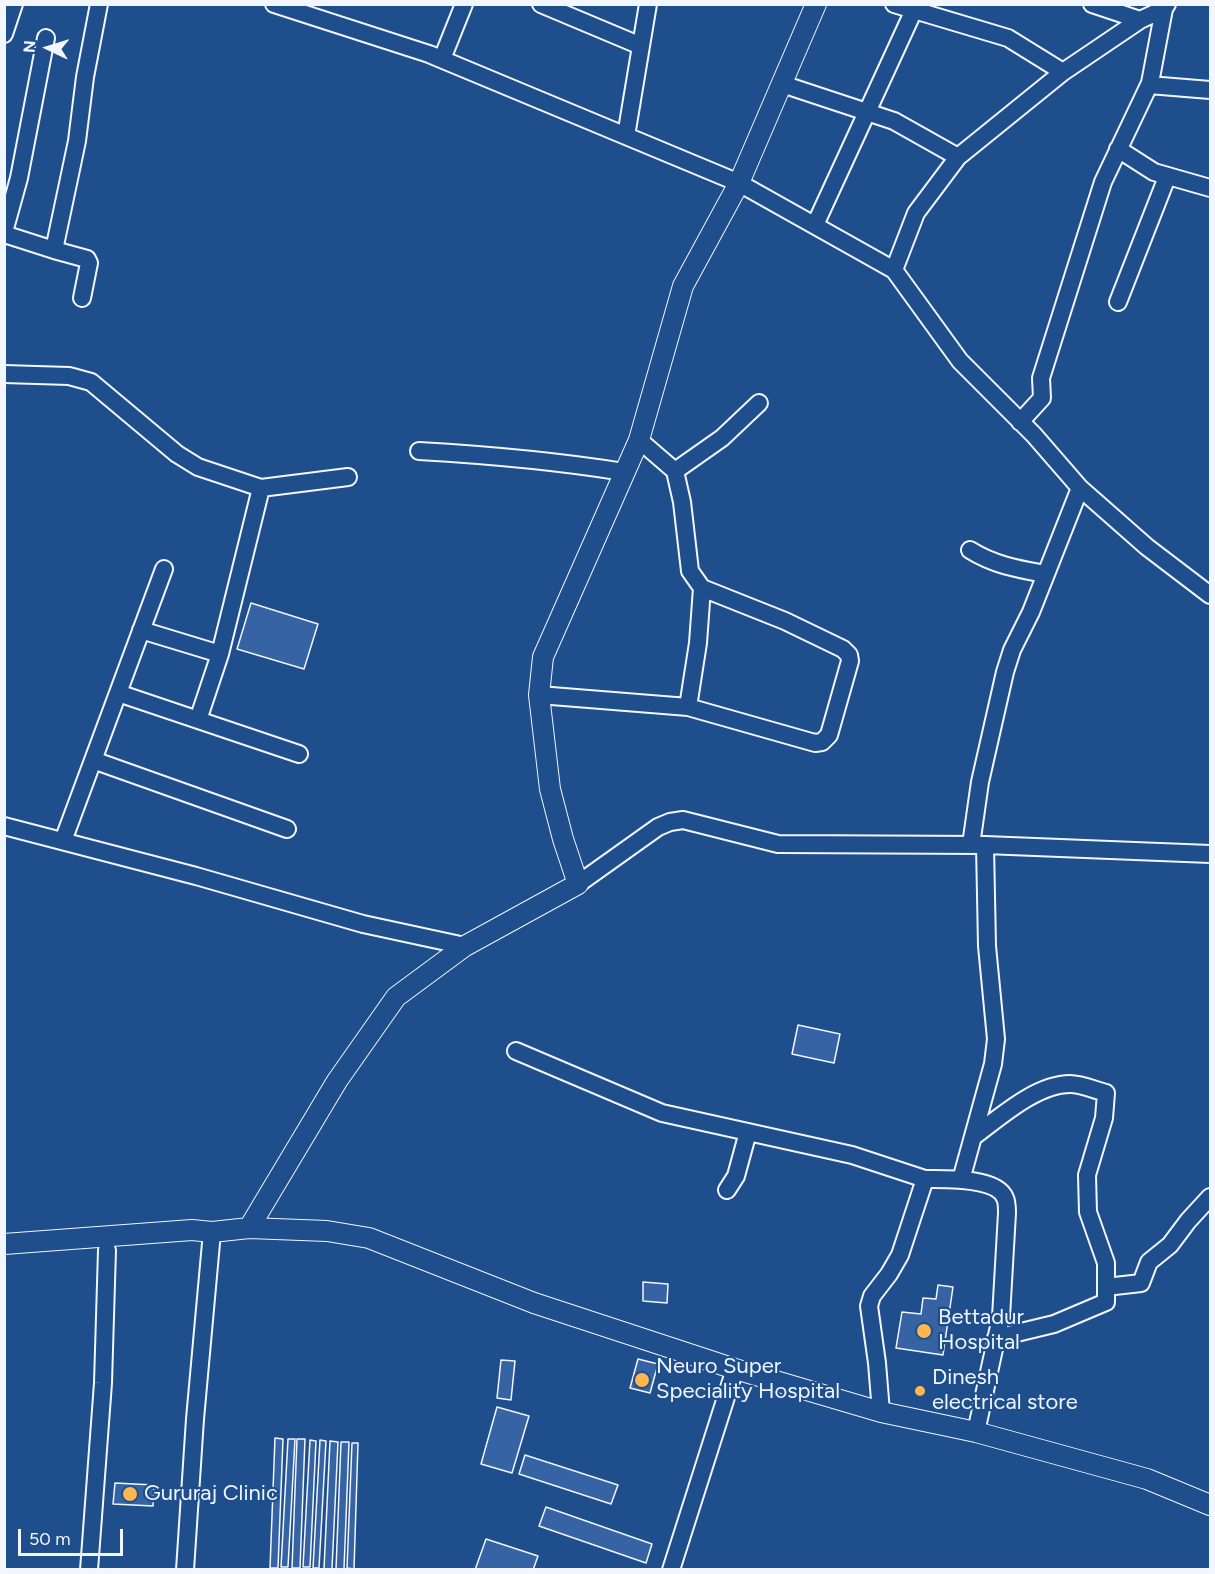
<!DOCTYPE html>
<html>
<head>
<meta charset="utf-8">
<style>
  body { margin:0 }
  #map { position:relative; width:1215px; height:1574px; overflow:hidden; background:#1f4e8c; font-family:Figtree,sans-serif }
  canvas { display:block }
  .frame { position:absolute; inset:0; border:6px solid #f2f6ff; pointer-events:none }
  .north { position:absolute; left:18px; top:18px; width:60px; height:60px; -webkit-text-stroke:4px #1f4e8c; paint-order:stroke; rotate:274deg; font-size:16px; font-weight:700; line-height:24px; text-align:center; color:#f2f6ff }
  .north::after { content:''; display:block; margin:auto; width:21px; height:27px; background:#f2f6ff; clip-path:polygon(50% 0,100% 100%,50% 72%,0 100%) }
  .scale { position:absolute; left:18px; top:1529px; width:105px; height:27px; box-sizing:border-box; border:3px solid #f2f6ff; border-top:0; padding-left:8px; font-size:18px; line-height:21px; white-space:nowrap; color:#f2f6ff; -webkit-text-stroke:4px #1f4e8c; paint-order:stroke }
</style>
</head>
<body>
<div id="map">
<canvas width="1215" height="1574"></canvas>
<div class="frame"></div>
<div class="north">N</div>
<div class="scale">50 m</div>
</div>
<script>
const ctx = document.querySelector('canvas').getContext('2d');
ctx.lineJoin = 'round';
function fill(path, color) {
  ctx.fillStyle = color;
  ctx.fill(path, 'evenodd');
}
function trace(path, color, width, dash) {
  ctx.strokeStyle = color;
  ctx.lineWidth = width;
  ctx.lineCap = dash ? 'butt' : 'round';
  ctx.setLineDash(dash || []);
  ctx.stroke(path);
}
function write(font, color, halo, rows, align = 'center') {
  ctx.font = font + ' Figtree,sans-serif';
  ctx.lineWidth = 4.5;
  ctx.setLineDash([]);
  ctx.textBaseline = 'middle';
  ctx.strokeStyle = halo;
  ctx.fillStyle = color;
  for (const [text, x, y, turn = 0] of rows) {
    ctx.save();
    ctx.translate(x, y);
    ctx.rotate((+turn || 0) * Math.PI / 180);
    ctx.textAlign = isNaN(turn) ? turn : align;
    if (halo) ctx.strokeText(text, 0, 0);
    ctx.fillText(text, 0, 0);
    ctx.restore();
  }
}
const building = new Path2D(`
  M 251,603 L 318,624 L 304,669 L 237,649 Z
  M 798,1025 L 840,1034 L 834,1063 L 792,1054 Z
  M 643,1282 L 668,1284 L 667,1303 L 643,1301 Z
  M 938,1285 L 953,1287 L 943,1355 L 896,1348 L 902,1312 L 921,1314 L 923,1298 L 936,1299 Z
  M 638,1359 L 658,1364 L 650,1393 L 630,1388 Z
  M 501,1360 L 515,1361 L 511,1400 L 497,1398 Z
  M 497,1407 L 529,1416 L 512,1473 L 481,1464 Z
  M 275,1438 L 283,1439 L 278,1568 L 270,1568 Z
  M 288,1439 L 295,1439 L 288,1567 L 281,1567 Z
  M 297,1439 L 305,1439 L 300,1568 L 292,1568 Z
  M 310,1440 L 316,1441 L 310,1567 L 303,1567 Z
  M 320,1440 L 326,1441 L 319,1568 L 313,1568 Z
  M 330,1441 L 338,1442 L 332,1569 L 324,1569 Z
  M 341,1442 L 349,1442 L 344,1569 L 336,1569 Z
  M 352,1443 L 358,1443 L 354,1569 L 347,1568 Z
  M 525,1455 L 618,1485 L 611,1504 L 519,1474 Z
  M 115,1483 L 154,1485 L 153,1506 L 113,1504 Z
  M 546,1507 L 652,1544 L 646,1563 L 539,1526 Z
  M 486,1539 L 538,1556 L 533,1570 L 475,1570 Z`);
fill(building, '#3563a3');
trace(building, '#f2f6ff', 1.5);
const minor = new Path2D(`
  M 274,4 L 429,54 L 739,183 L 894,270
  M 541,4 L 641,46
  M 894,4 L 1008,38 L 1063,72
  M 1092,4 L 1140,20
  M 1167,4 L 1164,9 L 1140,20 L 1063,72 L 958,157 L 916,213 L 894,270 L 960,361 L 1034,435 L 1080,488 L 1147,547 L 1210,595
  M 4,34 L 14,4
  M 442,59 L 464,4
  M 782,84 L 894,121 L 958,157
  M 1149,85 L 1210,90
  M 626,136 L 648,4
  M 1118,149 L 1154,172 L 1210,188
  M 815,225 L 914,10
  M 4,232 L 19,178 L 46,38
  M 4,234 L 54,250 L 77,141 L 85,77 L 99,4
  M 54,250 L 87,259 L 89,263 L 82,298
  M 1118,302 L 1167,177 L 1165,176
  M 4,374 L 69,376 L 91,382 L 177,454 L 198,467 L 261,488 L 348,477
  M 1020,422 L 1042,398 L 1041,378 L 1103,182 L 1150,83 L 1164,9
  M 419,451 C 488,455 556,461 624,472
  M 675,471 L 722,438 L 759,403
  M 970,550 C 994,565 1018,569 1045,574
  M 141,630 L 220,654
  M 118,693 L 299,754
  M 539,695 L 688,707 L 698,643 L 702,588 L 690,571 L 682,502 L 675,471 L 639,440
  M 688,707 L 815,743 L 822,742 L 829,735 L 850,661 L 849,655 L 843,649 L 785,621 L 702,588
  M 198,720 L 220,654 L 261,488
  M 93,760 L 287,829
  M 4,826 L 196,876 L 363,924 L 465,946
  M 63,841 L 164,569
  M 971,845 L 980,782 L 1005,672 L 1012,650 L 1031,612 L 1080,488
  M 578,884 L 658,827 L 670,822 L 683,820 L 778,844 L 985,845 L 1210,854
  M 516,1051 L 662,1113 L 852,1155 L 925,1179 L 900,1255 L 889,1274 L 872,1296 L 869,1306 L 877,1363 L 881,1412
  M 973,1137 C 999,1118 1036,1084 1070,1084 C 1081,1084 1095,1090 1106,1093 L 1104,1118 L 1087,1175 L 1088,1212 L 1106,1263 L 1106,1302 L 1054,1324 L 996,1338
  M 925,1179 C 944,1179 997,1177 1005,1198 C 1007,1202 1007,1208 1007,1213 L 1001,1317 L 976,1432
  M 961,1180 L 993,1064 L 996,1039 L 987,946 L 985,845
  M 727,1190 L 736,1176 L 748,1132
  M 1106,1287 L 1141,1283 L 1149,1262 L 1170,1245 L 1188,1221 L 1210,1197
  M 89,1570 L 103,1383 L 107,1250
  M 185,1570 L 195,1419 L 212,1232
  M 671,1570 L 735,1369`);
const major = new Path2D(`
  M 249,1228 L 337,1081 L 396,997 L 465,946 L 578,884 L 563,839 L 550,789 L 539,695 L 543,657 L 639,440 L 683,286 L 739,183 L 816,4
  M 4,1244 L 192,1230 L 212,1232 L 249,1228 L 327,1231 L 369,1238 L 534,1303 L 735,1369 L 881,1412 L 976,1432 L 1147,1479 L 1210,1505`);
trace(minor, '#f2f6ff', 20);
trace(major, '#f2f6ff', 22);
trace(minor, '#1f4e8c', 16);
trace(major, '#1f4e8c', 20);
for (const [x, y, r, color] of [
  [924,1331,8,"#ffb74d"],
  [642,1380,8,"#ffb74d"],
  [920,1391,6,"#ffb74d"],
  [130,1494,8,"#ffb74d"]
]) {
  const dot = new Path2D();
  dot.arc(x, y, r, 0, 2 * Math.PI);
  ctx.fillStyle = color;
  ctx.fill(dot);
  trace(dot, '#1f4e8c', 2);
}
write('22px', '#f2f6ff', '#1f4e8c', [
  ["Bettadur",938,1318],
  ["Hospital",938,1343],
  ["Neuro Super",656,1367],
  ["Speciality Hospital",656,1392],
  ["Dinesh",932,1378],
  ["electrical store",932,1403],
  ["Gururaj Clinic",144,1494]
], 'left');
</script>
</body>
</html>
